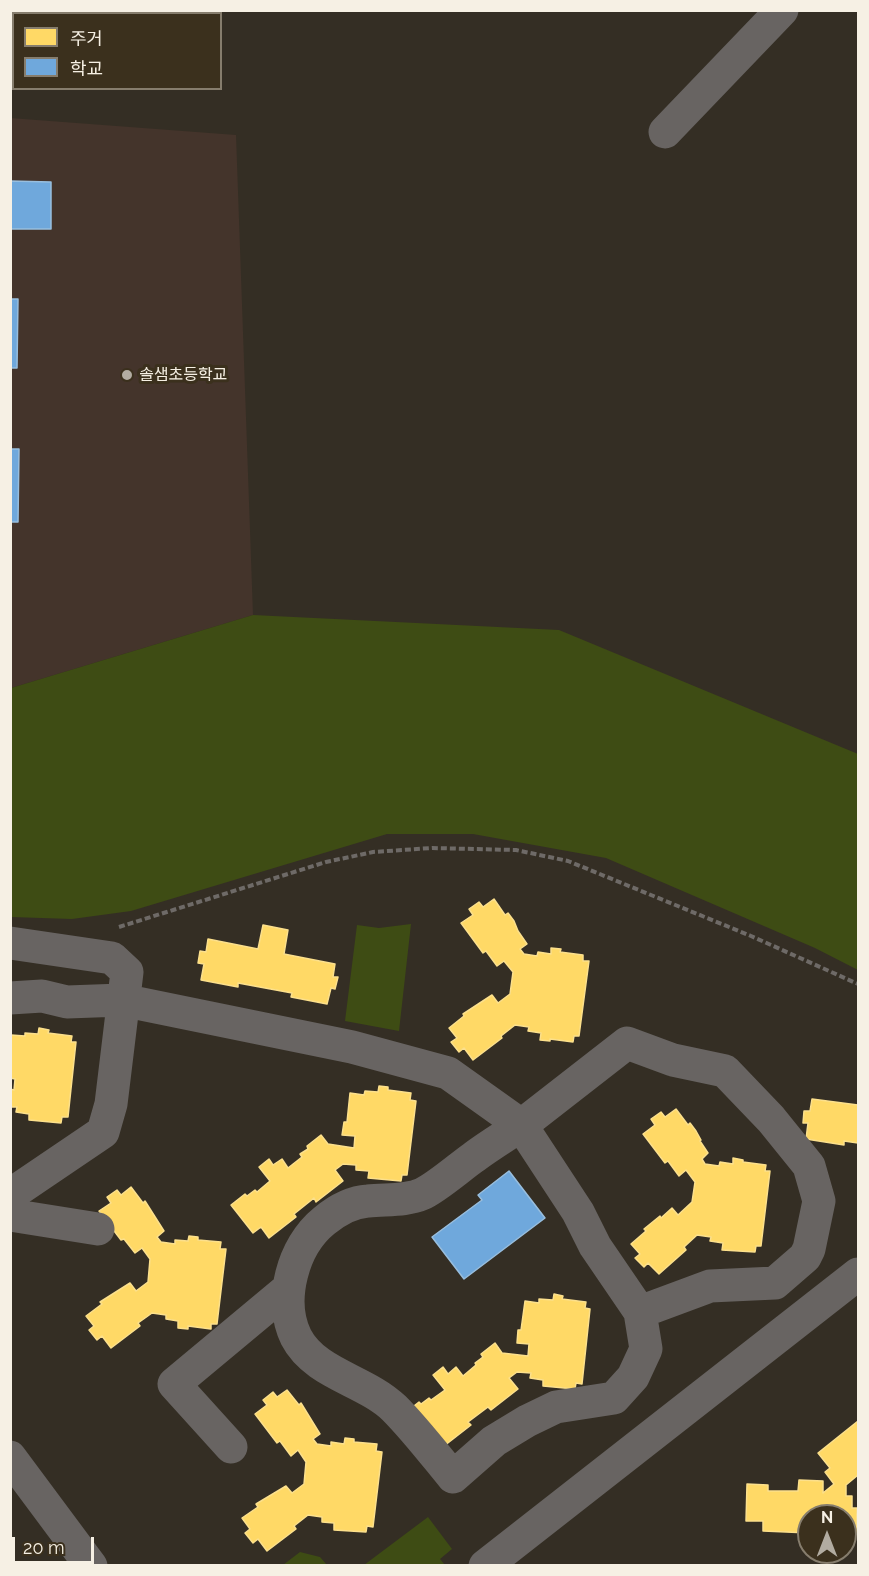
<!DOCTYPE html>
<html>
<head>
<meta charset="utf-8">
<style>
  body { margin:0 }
  #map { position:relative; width:869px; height:1576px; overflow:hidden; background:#342e24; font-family:Raleway,"Noto Sans KR",sans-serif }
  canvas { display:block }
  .frame { position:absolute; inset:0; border:12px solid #f6f0e4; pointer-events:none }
  .legend { position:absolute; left:12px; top:12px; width:210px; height:78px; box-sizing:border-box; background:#3b301d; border:2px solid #867d6d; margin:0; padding:8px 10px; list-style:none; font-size:18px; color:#f6f0e4 }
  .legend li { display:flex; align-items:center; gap:12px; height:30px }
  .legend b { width:30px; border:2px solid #867d6d }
  .north { position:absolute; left:797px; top:1504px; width:60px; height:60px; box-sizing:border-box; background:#3b301d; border:2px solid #867d6d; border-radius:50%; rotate:0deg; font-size:16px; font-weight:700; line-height:24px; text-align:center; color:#f6f0e4 }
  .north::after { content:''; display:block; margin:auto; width:21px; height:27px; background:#b2aca1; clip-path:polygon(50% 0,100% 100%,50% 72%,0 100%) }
  .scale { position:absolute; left:12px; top:1537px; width:82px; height:27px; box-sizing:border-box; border:3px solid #f6f0e4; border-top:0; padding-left:8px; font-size:18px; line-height:21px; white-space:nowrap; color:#f6f0e4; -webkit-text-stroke:4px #3b301d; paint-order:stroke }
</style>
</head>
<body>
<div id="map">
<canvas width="869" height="1576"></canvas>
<div class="frame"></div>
<ul class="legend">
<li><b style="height:16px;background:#ffd966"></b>주거</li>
<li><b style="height:16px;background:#6fa8dc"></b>학교</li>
</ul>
<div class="north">N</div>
<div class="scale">20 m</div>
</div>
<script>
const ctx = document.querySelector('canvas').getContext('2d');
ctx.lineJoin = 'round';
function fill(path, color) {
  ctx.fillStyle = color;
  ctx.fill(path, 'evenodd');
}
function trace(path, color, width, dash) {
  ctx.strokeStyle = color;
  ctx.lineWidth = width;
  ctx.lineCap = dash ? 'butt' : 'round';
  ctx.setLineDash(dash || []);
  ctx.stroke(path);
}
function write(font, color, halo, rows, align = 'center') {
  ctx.font = font + ' Raleway,"Noto Sans KR",sans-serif';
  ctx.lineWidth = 6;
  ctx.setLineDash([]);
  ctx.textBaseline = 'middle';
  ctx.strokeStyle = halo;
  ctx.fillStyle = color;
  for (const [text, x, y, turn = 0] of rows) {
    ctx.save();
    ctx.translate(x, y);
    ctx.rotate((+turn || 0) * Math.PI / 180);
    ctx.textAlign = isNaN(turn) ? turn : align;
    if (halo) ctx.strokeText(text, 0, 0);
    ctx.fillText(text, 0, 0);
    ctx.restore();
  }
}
fill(new Path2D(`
  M 10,118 L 236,135 L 253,615 L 11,688 Z`), '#44342b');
fill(new Path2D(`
  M 253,615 L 559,630 L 858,754 L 858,970 L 815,948 L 606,858 L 473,834 L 387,834 L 131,911 L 72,919 L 11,917 L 11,688 Z
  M 411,924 L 399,1031 L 345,1021 L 357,925 L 379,928 Z
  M 428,1517 L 452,1549 L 440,1559 L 445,1565 L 364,1565 Z
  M 300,1552 L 320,1557 L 327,1565 L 283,1565 Z`), '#3e4c14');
const homes = new Path2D(`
  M 494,899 L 505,915 L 508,913 L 514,921 L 518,931 L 527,944 L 520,949 L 524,954 L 537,956 L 538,952 L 551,954 L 551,948 L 561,949 L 560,952 L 583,955 L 583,961 L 589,961 L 579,1036 L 574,1036 L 573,1042 L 550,1039 L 550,1041 L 540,1040 L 541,1033 L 528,1031 L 529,1027 L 515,1025 L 501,1036 L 502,1038 L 473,1060 L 464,1048 L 459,1052 L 451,1042 L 457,1038 L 449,1028 L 464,1016 L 463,1014 L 492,995 L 498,1003 L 510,994 L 513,972 L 504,961 L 497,966 L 486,951 L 483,953 L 461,923 L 473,915 L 469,909 L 479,902 L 483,907 Z
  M 263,925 L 288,930 L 284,954 L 335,964 L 333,977 L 338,977 L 335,989 L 331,988 L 327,1004 L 291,997 L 292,993 L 238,983 L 238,987 L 201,980 L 204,964 L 198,963 L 200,951 L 206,952 L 208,939 L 258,949 Z
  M 39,1028 L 49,1030 L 48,1033 L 72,1036 L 71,1042 L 76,1042 L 68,1117 L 62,1117 L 61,1123 L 29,1120 L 29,1114 L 16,1112 L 17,1107 L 10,1107 L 10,1089 L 14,1090 L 15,1079 L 10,1078 L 11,1035 L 25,1036 L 25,1033 L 38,1034 Z
  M 379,1086 L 388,1087 L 388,1090 L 411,1093 L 410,1100 L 416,1101 L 407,1175 L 402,1175 L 401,1181 L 368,1178 L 369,1171 L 356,1170 L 356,1165 L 343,1164 L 335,1170 L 343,1181 L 316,1202 L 314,1198 L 294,1214 L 296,1217 L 269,1238 L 261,1227 L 253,1233 L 231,1205 L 245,1194 L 247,1196 L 255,1190 L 257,1192 L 270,1181 L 259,1167 L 269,1159 L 273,1165 L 282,1159 L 288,1168 L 302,1157 L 300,1154 L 308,1149 L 307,1146 L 321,1135 L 328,1144 L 354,1148 L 355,1136 L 342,1135 L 344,1122 L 347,1122 L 350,1093 L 364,1095 L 365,1091 L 378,1092 Z
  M 812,1099 L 858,1105 L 858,1143 L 844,1141 L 844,1145 L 806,1139 L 808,1123 L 803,1123 L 804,1111 L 810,1111 Z
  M 676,1109 L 688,1125 L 690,1123 L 696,1131 L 701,1140 L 700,1141 L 708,1153 L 702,1159 L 705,1164 L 719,1166 L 720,1162 L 733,1164 L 733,1158 L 743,1160 L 743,1162 L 766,1165 L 765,1171 L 770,1171 L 761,1246 L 756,1246 L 755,1252 L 722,1250 L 723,1243 L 710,1241 L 711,1237 L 697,1235 L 684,1247 L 686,1250 L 659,1274 L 648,1263 L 644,1267 L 635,1258 L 640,1254 L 631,1244 L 646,1231 L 644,1229 L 660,1216 L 661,1218 L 672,1208 L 678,1215 L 692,1202 L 695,1182 L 686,1170 L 679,1176 L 668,1161 L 665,1163 L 643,1134 L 655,1125 L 651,1119 L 661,1112 L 665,1117 Z
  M 131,1187 L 143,1203 L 145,1201 L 164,1231 L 157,1237 L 161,1242 L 175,1244 L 175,1240 L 188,1241 L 189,1236 L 198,1237 L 198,1240 L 221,1242 L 220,1249 L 226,1249 L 217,1324 L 211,1324 L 211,1329 L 188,1326 L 188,1329 L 178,1328 L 178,1321 L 166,1319 L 166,1315 L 152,1313 L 138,1323 L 140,1326 L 111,1348 L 102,1336 L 97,1340 L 89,1330 L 94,1326 L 86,1316 L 102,1304 L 100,1302 L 130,1283 L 136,1291 L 148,1282 L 150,1259 L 142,1248 L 135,1253 L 124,1239 L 121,1240 L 99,1211 L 111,1203 L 107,1197 L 117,1190 L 121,1195 Z
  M 554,1294 L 563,1296 L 562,1299 L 586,1302 L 585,1308 L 590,1309 L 582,1384 L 576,1383 L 575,1389 L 543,1386 L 543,1380 L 530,1378 L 531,1373 L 517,1372 L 509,1378 L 518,1389 L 491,1410 L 488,1407 L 468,1422 L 471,1425 L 444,1446 L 405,1413 L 419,1402 L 421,1404 L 429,1398 L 431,1400 L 445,1390 L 433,1375 L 443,1367 L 448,1374 L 456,1367 L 463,1376 L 476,1365 L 475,1363 L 483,1357 L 481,1354 L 495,1343 L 502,1353 L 528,1356 L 529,1344 L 517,1343 L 518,1330 L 521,1330 L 525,1301 L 539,1303 L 539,1299 L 553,1300 Z
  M 287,1390 L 299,1405 L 301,1403 L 320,1434 L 313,1439 L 317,1444 L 331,1446 L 331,1442 L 344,1444 L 345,1438 L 354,1439 L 354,1442 L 377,1444 L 376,1451 L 382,1452 L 373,1527 L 367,1526 L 366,1532 L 334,1530 L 334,1523 L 322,1522 L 322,1517 L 308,1515 L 294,1526 L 296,1529 L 267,1551 L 258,1539 L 253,1543 L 245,1533 L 250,1529 L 242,1518 L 258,1507 L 256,1504 L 286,1486 L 292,1493 L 304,1484 L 306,1462 L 298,1450 L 291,1456 L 280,1441 L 277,1443 L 255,1414 L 267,1405 L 263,1400 L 273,1392 L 277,1397 Z
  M 858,1421 L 858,1475 L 846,1485 L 846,1496 L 852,1496 L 852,1508 L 857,1508 L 856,1534 L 848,1534 L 848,1541 L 845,1540 L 845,1516 L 809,1516 L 809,1533 L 763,1531 L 763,1521 L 746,1521 L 747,1484 L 768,1485 L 768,1491 L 798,1491 L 799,1480 L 823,1481 L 823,1493 L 834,1484 L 825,1472 L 830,1468 L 818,1453 Z`);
fill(homes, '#ffd966');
trace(homes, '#fce08c', 1.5);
const schools = new Path2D(`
  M 10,181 L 51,182 L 51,229 L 10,229 Z
  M 10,299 L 18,299 L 17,368 L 10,368 Z
  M 10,449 L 19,449 L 18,522 L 10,522 Z
  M 509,1171 L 545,1218 L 464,1279 L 432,1237 L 482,1200 L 478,1195 Z`);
fill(schools, '#6fa8dc');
trace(schools, '#98bede', 1.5);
trace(new Path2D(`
  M 119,927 L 326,862 L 373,852 L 432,848 L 516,850 L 568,861 L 751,936 L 858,984`), '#6e6a67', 4, [6, 3]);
trace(new Path2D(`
  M 665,132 L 782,10
  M 10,943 L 112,958 L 127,972 L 111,1104 L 103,1132 L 10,1195
  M 10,998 L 42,996 L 67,1002 L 122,1000 L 352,1047 L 448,1073 L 521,1125 L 578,1212 L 595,1246 L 640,1312 L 646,1349 L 633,1377 L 614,1398 L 556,1407 L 527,1421 L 494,1441 L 453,1477 C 434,1454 415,1429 394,1408 C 365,1380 315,1374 296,1337 C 278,1300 293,1246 324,1221 C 336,1211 352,1202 368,1201 C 386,1199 406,1201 422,1194 C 436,1188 461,1166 474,1157 C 490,1145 507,1135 523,1124 C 558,1097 592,1070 627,1043 L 673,1060 L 725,1071 L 771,1119 L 809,1166 L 819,1201 L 809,1249 L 805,1257 L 775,1283 L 710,1286 L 640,1312
  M 10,1215 L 98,1229
  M 231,1447 L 174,1384 L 288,1289
  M 10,1457 L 91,1566
  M 485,1566 L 858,1274`), '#686462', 33);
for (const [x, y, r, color] of [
  [127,375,6,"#b2aca1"]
]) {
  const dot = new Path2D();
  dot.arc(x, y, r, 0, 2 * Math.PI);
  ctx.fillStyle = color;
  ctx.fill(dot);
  trace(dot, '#3b301d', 2);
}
write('16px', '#f6f0e4', '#3b301d', [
  ["솔샘초등학교",139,375]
], 'left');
</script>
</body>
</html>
